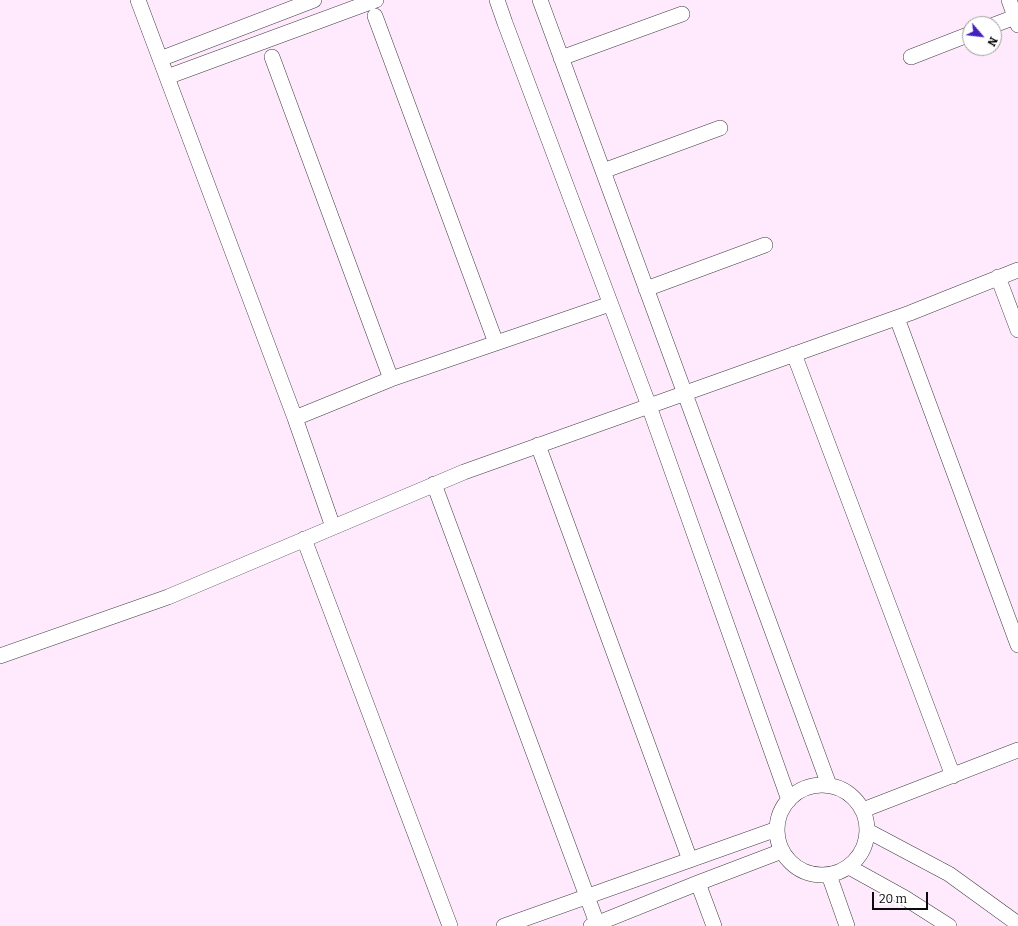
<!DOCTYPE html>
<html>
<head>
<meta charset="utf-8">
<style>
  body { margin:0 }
  #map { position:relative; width:1018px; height:926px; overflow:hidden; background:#ffeafd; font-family:Bitter,serif }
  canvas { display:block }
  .north { position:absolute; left:962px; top:16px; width:40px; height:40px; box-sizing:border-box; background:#fff; border:1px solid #9d9d9d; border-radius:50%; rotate:118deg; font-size:11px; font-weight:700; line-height:16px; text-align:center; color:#0b0b0b }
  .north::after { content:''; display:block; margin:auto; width:14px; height:18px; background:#4521be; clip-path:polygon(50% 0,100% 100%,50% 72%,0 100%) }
  .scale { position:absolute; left:872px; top:892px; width:56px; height:18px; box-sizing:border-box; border:2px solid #0b0b0b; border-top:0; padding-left:5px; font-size:12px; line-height:14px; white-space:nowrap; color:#0b0b0b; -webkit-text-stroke:3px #fff; paint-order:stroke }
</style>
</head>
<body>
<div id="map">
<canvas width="1018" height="926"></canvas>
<div class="north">N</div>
<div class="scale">20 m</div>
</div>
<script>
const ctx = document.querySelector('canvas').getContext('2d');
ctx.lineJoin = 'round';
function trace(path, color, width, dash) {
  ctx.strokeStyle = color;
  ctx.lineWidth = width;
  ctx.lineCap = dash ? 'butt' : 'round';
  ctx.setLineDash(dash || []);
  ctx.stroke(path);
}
const street = new Path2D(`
  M 138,0 L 295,418 L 333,527
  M 497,0 L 505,23 L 649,406 L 789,800
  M 540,0 L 829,785
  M 1009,0 L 1018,25
  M 375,16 L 496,343
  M 994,25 L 1015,17
  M 272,57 L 391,379
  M 911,57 L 970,34
  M 561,58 L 682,14
  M 160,59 L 314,0
  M 167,77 L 376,0
  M 603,171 L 720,128
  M 998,277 L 1018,330
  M 646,289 L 765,245
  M 897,318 L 1018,645
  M 794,354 L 953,776
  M 295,418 L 391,379 L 610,304
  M 538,445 L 690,860
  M 434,484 L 598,926
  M 304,539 L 450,926
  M 0,656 L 168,597 L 464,472 L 910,313 L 1018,270
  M777 830a45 45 0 1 1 90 0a45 45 0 1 1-90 0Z
  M 863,810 L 1018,750
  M 868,831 L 949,874 L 1018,924
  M 849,867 L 905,898 L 949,926
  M 829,875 L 847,926
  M 698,883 L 714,926
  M 504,926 L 777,829
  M 591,926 L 698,883 L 782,851`);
trace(street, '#3e3e3e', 16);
trace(street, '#fff', 15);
</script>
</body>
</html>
